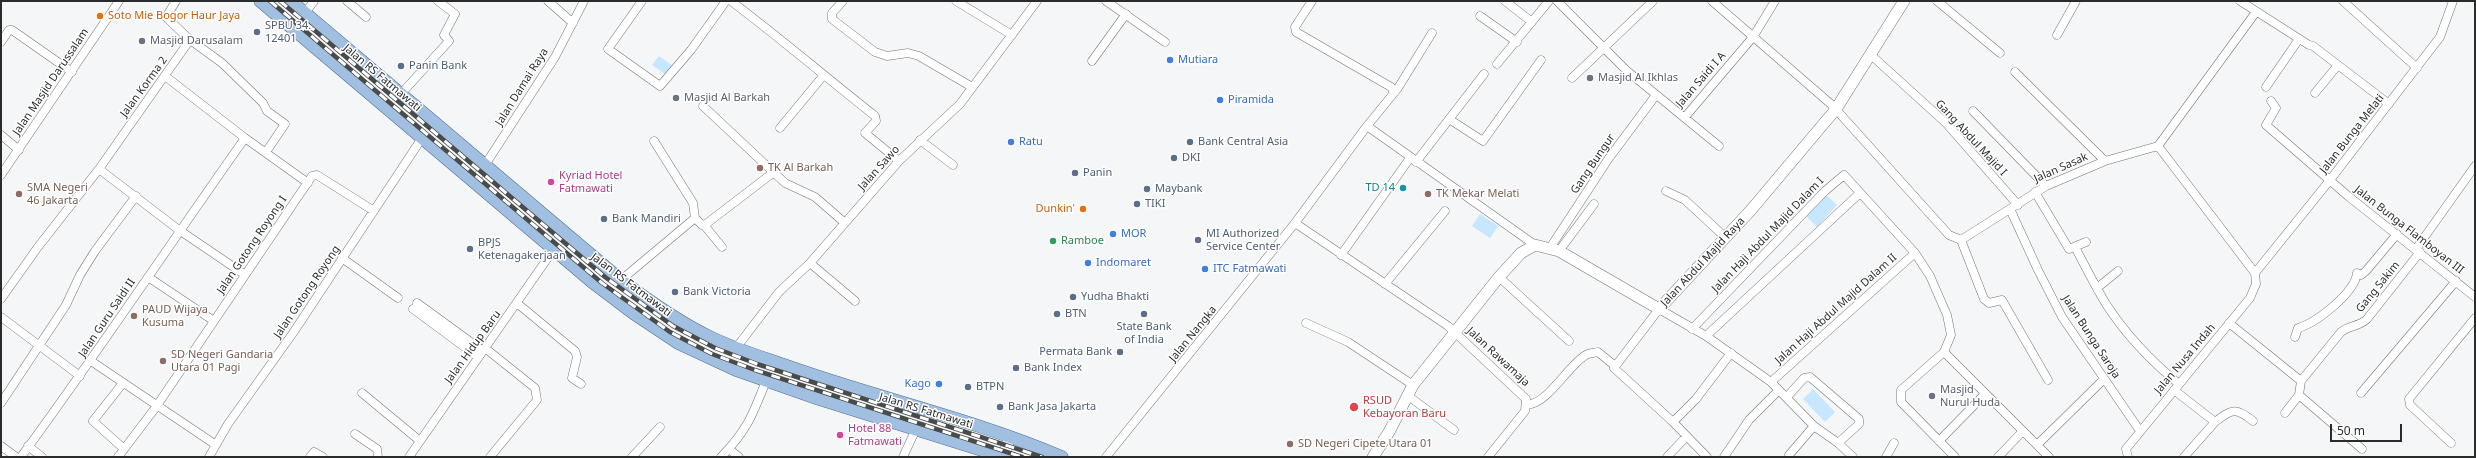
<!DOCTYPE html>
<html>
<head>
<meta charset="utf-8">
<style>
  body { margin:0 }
  #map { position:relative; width:2476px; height:458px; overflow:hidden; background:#f4f6f7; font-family:"Noto Sans",sans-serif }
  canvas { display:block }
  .frame { position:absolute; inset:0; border:2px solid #2a2b2b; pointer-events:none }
  .scale { position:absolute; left:2330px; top:424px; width:72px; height:18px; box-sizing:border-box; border:2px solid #2a2b2b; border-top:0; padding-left:5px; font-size:12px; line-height:14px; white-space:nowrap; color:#2a2b2b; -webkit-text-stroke:3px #fff; paint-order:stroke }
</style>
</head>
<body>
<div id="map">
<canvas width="2476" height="458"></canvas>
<div class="frame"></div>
<div class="scale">50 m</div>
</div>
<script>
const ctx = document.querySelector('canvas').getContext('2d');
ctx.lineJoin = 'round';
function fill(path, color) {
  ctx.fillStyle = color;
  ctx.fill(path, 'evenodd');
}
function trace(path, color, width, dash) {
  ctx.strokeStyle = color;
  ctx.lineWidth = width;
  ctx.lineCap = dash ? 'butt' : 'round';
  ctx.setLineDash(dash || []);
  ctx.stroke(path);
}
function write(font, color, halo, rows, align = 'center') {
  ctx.font = font + ' "Noto Sans",sans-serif';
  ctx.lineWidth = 3;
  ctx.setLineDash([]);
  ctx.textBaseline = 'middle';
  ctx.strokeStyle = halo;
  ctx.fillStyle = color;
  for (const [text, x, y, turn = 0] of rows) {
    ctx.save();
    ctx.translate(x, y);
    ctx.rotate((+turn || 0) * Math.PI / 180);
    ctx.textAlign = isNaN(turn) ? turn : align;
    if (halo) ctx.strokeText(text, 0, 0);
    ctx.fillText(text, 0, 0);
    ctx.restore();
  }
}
fill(new Path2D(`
  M 659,56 L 673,66 L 666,75 L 652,65 Z
  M 1826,195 L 1837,205 L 1817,227 L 1806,216 Z
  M 1480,214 L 1498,226 L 1490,238 L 1472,226 Z
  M 1813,389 L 1835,412 L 1825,422 L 1803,399 Z`), '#c7e6ff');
const street = new Path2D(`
  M 347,1 L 366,17
  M 548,1 L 573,23
  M 642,1 L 608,49 L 660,86 L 691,50 L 726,1
  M 731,1 C 780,38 827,78 875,116 L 876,121 L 865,133 L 899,161
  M 843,1 L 832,13 L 832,19 L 875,52 L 887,56 L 908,53 L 919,56 L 972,87
  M 956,1 L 1012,35
  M 1106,1 L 1165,42
  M 1312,1 L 1295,27 L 1296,32 L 1391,87 L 1394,92
  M 1505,1 L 1532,22
  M 1557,1 L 1626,70 L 1719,146
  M 1712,1 L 1832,105 L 1949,235 L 1961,240 L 2046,186 L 2105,161 L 2158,146 L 2256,12
  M 1937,1 L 2000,53
  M 2240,1 L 2309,45 L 2313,46 L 2389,104
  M 2343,1 L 2417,68
  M 305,13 L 314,1
  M 1480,16 L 1517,42
  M 2057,35 L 2076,1
  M 189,39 L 222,63 L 263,103 L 267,111 L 285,124 L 266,152
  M 1,42 L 9,30 L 12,30 L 72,72
  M 1871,55 L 1946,123 L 2018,205
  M 1092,61 L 1126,14
  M 1497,64 L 1549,1
  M 2015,72 L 2105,161
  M 165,76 L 245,138 L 308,183
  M 1572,78 L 1653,1
  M 2266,87 L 2299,39
  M 2315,93 L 2338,65
  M 401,94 L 449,41 L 444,35 L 455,14 L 438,1
  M 2271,101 L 2276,108 L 2266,125 L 2348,196 L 2475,297
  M 703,106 L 785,183 L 815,197 L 845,223
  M 1973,111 L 2046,186
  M 1685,117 L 1753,37 L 1775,1
  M 1449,119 L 1483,141 L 1541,60
  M 1367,126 L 1535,245
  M 780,128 L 823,76
  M 1,135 L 19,150
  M 920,140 L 953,165
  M 654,141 L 693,203 L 695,218
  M 1416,162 L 1484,74
  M 99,169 L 179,230 L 244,274
  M 1,175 L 119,1
  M 474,182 L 555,57 L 584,1
  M 1666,191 L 1685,200 L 1726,238
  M 2035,192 L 2069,249 L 2086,242
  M 2010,209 L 2038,270 L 2062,317 L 2140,431
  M 695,218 L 702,225 L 706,224 L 774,172
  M 1295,223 L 1448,326 L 1526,399 L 1525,411 L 1488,457
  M 704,225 L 722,247
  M 1961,240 L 1984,299 L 1989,303 L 2002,300 L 2048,380
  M 2075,247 C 2085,266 2095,286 2106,304 C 2126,335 2151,361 2179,384
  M 1550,248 L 1609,158 L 1656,95
  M 2416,249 L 2475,166
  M 1559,251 L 1594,204
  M 1341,255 L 1410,158
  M 342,258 L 398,298
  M 810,263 L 855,301
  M 2255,273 L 2330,180 L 2440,37 L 2453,1
  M 148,277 L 214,321
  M 1499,277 L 1569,341
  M 621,280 L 695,218
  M 1385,284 L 1445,211
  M 2097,288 L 2118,271
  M 1,299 L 38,247 L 99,169 L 187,44 L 189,39 L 166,17 L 176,1
  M 417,303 L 483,351
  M 518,304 L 575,351 L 577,357 L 572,378 L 581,384
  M 413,309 L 478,357
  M 1,317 L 80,376
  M 1306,323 L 1348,342 L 1413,385
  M 2229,323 L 2301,381 L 2299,395 L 2285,413
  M 1692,329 L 1825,191 L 1844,175 L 1915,253 L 1930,276 L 1947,315 L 1951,335 L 1944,352 L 1901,390 L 1901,402 L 1955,457
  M 1706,336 L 1860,193
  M 2295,337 L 2298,328 C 2316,323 2355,293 2357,273 L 2361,275 L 2366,271 L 2397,234
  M 485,348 L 535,388 L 537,400 L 490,457
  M 736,348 L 779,292 L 810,263 L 899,161 L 960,104 L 1037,1
  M 1944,352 L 2049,457
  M 91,361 L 216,445
  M 2301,381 L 2341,332 C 2349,325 2359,327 2367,319 L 2420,252
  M 1771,382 L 1915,253
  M 123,383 L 93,421 L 124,449
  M 2174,390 L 2215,422 L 2184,457
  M 362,393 L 420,441
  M 2361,393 L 2456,281
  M 1407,395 L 1454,430
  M 2299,395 L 2362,449
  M 1787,397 L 1804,378 L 1810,377 L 1859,419 L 1859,424 L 1838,443
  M 1,403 L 66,305 L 80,275 L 95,251 L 136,196
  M 1527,405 C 1549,403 1568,365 1586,355 C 1589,353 1594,353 1598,352 L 1615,366
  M 1673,422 L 1614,368 L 1659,309 L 1706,336 L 1771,382 L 1814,426 L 1838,443 L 1853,457
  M 2215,422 C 2232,409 2235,407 2253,421
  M 355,434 L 377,449 L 378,457
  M 1939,441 L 1985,394
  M 2451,443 L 2410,405 L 2409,399 L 2475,318
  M 2037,445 L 2100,383
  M 1,446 L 16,457
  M 28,446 L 42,457
  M 729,449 L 739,457
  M 1789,455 L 1814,426
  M 21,457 C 98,352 170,244 245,138
  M 118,457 L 156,407 L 312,176 L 317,175 L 374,211
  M 209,457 L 228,424 L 293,333 L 422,138
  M 310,457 L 314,452 L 323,457
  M 409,457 L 554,249
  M 632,457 L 660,427
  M 721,457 C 747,431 753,414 766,381
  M 903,457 L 916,429
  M 1106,457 L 1295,223 L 1367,126 L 1398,88 L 1432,33
  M 1667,457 L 1686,437
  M 1707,457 L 1673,422 L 1696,399 L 1731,353
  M 1724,457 L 1749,420 L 1779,390
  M 1886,457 L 1894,443
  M 1998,457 L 2023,431
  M 2128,457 L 2126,449 L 2250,298 L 2256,284 L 2255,273 L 2158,146`);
const secondary = new Path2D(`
  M 1004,457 L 1009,438
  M 1373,457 L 1389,432 L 1413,385 L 1499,277 L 1521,253 L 1535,245 L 1559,251 L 1659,309 L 1751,210 L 1836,109 L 1904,1`);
const primary = new Path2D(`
  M 260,1 L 592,282 L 633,313 L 678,343 L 736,370 L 819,399 L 1004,457
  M 291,1 L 621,280 C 649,301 679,322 710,337 C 735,349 761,357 787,366 C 877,398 973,419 1062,457`);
trace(street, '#727475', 9);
trace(secondary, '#727475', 12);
trace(primary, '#4e6f93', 13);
trace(street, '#fff', 8);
trace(secondary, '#fff', 11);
trace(primary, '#a1bfe0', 12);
const rail = new Path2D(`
  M 270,1 L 602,283 L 670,332 L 712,354 L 755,370 L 1022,457
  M 280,1 L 605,277 L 673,326 L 715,348 L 757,364 L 1042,457`);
trace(rail, '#494b4b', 4.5);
trace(rail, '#fff', 3, [9]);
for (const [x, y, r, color] of [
  [100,16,4,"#e8710a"],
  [257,32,4,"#5c6f8a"],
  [142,41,4,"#6b7280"],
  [1170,60,4,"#3f7fe0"],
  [401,66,4,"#5c6f8a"],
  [1590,78,4,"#6b7280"],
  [676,98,4,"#6b7280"],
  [1220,100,4,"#3f7fe0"],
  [1011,142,4,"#3f7fe0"],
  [1190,142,4,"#5c6f8a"],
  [1174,158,4,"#5c6f8a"],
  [760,168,4,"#8d6e63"],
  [1075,173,4,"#5c6f8a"],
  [551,182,4,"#d1479c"],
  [1403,188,4,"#0f9aa8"],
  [1147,189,4,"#5c6f8a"],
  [19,194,4,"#8d6e63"],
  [1428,194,4,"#8d6e63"],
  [1137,204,4,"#5c6f8a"],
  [1083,209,4,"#e8710a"],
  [604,219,4,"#5c6f8a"],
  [1113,234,4,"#3f7fe0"],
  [1198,240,4,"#5c6f8a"],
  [1053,241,4,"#2e9e5b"],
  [470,249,4,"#5c6f8a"],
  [1088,263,4,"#3f7fe0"],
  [1205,269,4,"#3f7fe0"],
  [675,292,4,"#5c6f8a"],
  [1073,297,4,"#5c6f8a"],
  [1057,314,4,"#5c6f8a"],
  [1144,314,4,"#5c6f8a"],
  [134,316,4,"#8d6e63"],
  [1120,352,4,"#5c6f8a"],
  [163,361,4,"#8d6e63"],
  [1016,368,4,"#5c6f8a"],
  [939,384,4,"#3f7fe0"],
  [968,387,4,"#5c6f8a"],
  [1932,396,4,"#6b7280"],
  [1000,407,4,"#5c6f8a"],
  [1354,407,5,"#e0444e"],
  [840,435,4,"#d1479c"],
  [1290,444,4,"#8d6e63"]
]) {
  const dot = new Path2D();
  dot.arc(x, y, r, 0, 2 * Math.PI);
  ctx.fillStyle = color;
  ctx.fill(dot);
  trace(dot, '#fff', 1.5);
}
write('11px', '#c56008', '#fff', [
  ["Soto Mie Bogor Haur Jaya",108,16],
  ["Dunkin'",1075,209,"right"]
], 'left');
write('11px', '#4e5e75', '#fff', [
  ["SPBU 34.",265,26],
  ["12401",265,39],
  ["Panin Bank",409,66],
  ["Bank Central Asia",1198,142],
  ["DKI",1182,158],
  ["Panin",1083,173],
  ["Maybank",1155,189],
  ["TIKI",1145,204],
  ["Bank Mandiri",612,219],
  ["MI Authorized",1206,234],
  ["Service Center",1206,247],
  ["BPJS",478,243],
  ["Ketenagakerjaan",478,256],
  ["Bank Victoria",683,292],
  ["Yudha Bhakti",1081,297],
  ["BTN",1065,314],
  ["State Bank",1144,327,"center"],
  ["of India",1144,340,"center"],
  ["Permata Bank",1112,352,"right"],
  ["Bank Index",1024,368],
  ["BTPN",976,387],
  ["Bank Jasa Jakarta",1008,407]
], 'left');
write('11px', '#5b616d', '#fff', [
  ["Masjid Darusalam",150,41],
  ["Masjid Al Ikhlas",1598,78],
  ["Masjid Al Barkah",684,98],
  ["Masjid",1940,390],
  ["Nurul Huda",1940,403]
], 'left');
write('11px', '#366cbe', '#fff', [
  ["Mutiara",1178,60],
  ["Piramida",1228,100],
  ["Ratu",1019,142],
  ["MOR",1121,234],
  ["Indomaret",1096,263],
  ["ITC Fatmawati",1213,269],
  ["Kago",931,384,"right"]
], 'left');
write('11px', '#2a2b2b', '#fff', [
  ["Jalan RS Fatmawati",382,78,40],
  ["Jalan Saidi I A",1701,80,-49],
  ["Jalan Masjid Darussalam",51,82,-56],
  ["Jalan Korma 2",144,87,-54],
  ["Jalan Damai Raya",522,87,-58],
  ["Jalan Bunga Melati",2352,134,-52],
  ["Gang Abdul Majid I",1971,138,47],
  ["Gang Bungur",1593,164,-56],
  ["Jalan Sawo",879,168,-48],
  ["Jalan Sasak",2061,168,-24],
  ["Jalan Bunga Flamboyan III",2409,230,38],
  ["Jalan Haji Abdul Majid Dalam I",1768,235,-46],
  ["Jalan Gotong Royong I",252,245,-56],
  ["Jalan Abdul Majid Raya",1703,262,-47],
  ["Jalan RS Fatmawati",631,285,37],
  ["Gang Sakim",2378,287,-51],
  ["Jalan Gotong Royong",307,292,-56],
  ["Jalan Haji Abdul Majid Dalam II",1836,309,-42],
  ["Jalan Guru Saidi II",107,318,-56],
  ["Jalan Nangka",1193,334,-51],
  ["Jalan Bunga Saroja",2091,337,57],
  ["Jalan Hidup Baru",473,347,-54],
  ["Jalan Rawamaja",1498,357,43],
  ["Jalan Nusa Indah",2185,359,-50],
  ["Jalan RS Fatmawati",926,411,17]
]);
write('11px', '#785e54', '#fff', [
  ["TK Al Barkah",768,168],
  ["SMA Negeri",27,188],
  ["46 Jakarta",27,201],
  ["TK Mekar Melati",1436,194],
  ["PAUD Wijaya",142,310],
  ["Kusuma",142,323],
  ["SD Negeri Gandaria",171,355],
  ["Utara 01 Pagi",171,368],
  ["SD Negeri Cipete Utara 01",1298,444]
], 'left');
write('11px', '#b23c85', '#fff', [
  ["Kyriad Hotel",559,176],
  ["Fatmawati",559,189],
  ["Hotel 88",848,429],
  ["Fatmawati",848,442]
], 'left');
write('11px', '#0d838f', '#fff', [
  ["TD 14",1395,188]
], 'right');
write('11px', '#27864d', '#fff', [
  ["Ramboe",1061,241]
], 'left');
write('11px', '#be3a42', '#fff', [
  ["RSUD",1363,401],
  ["Kebayoran Baru",1363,414]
], 'left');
</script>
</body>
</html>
